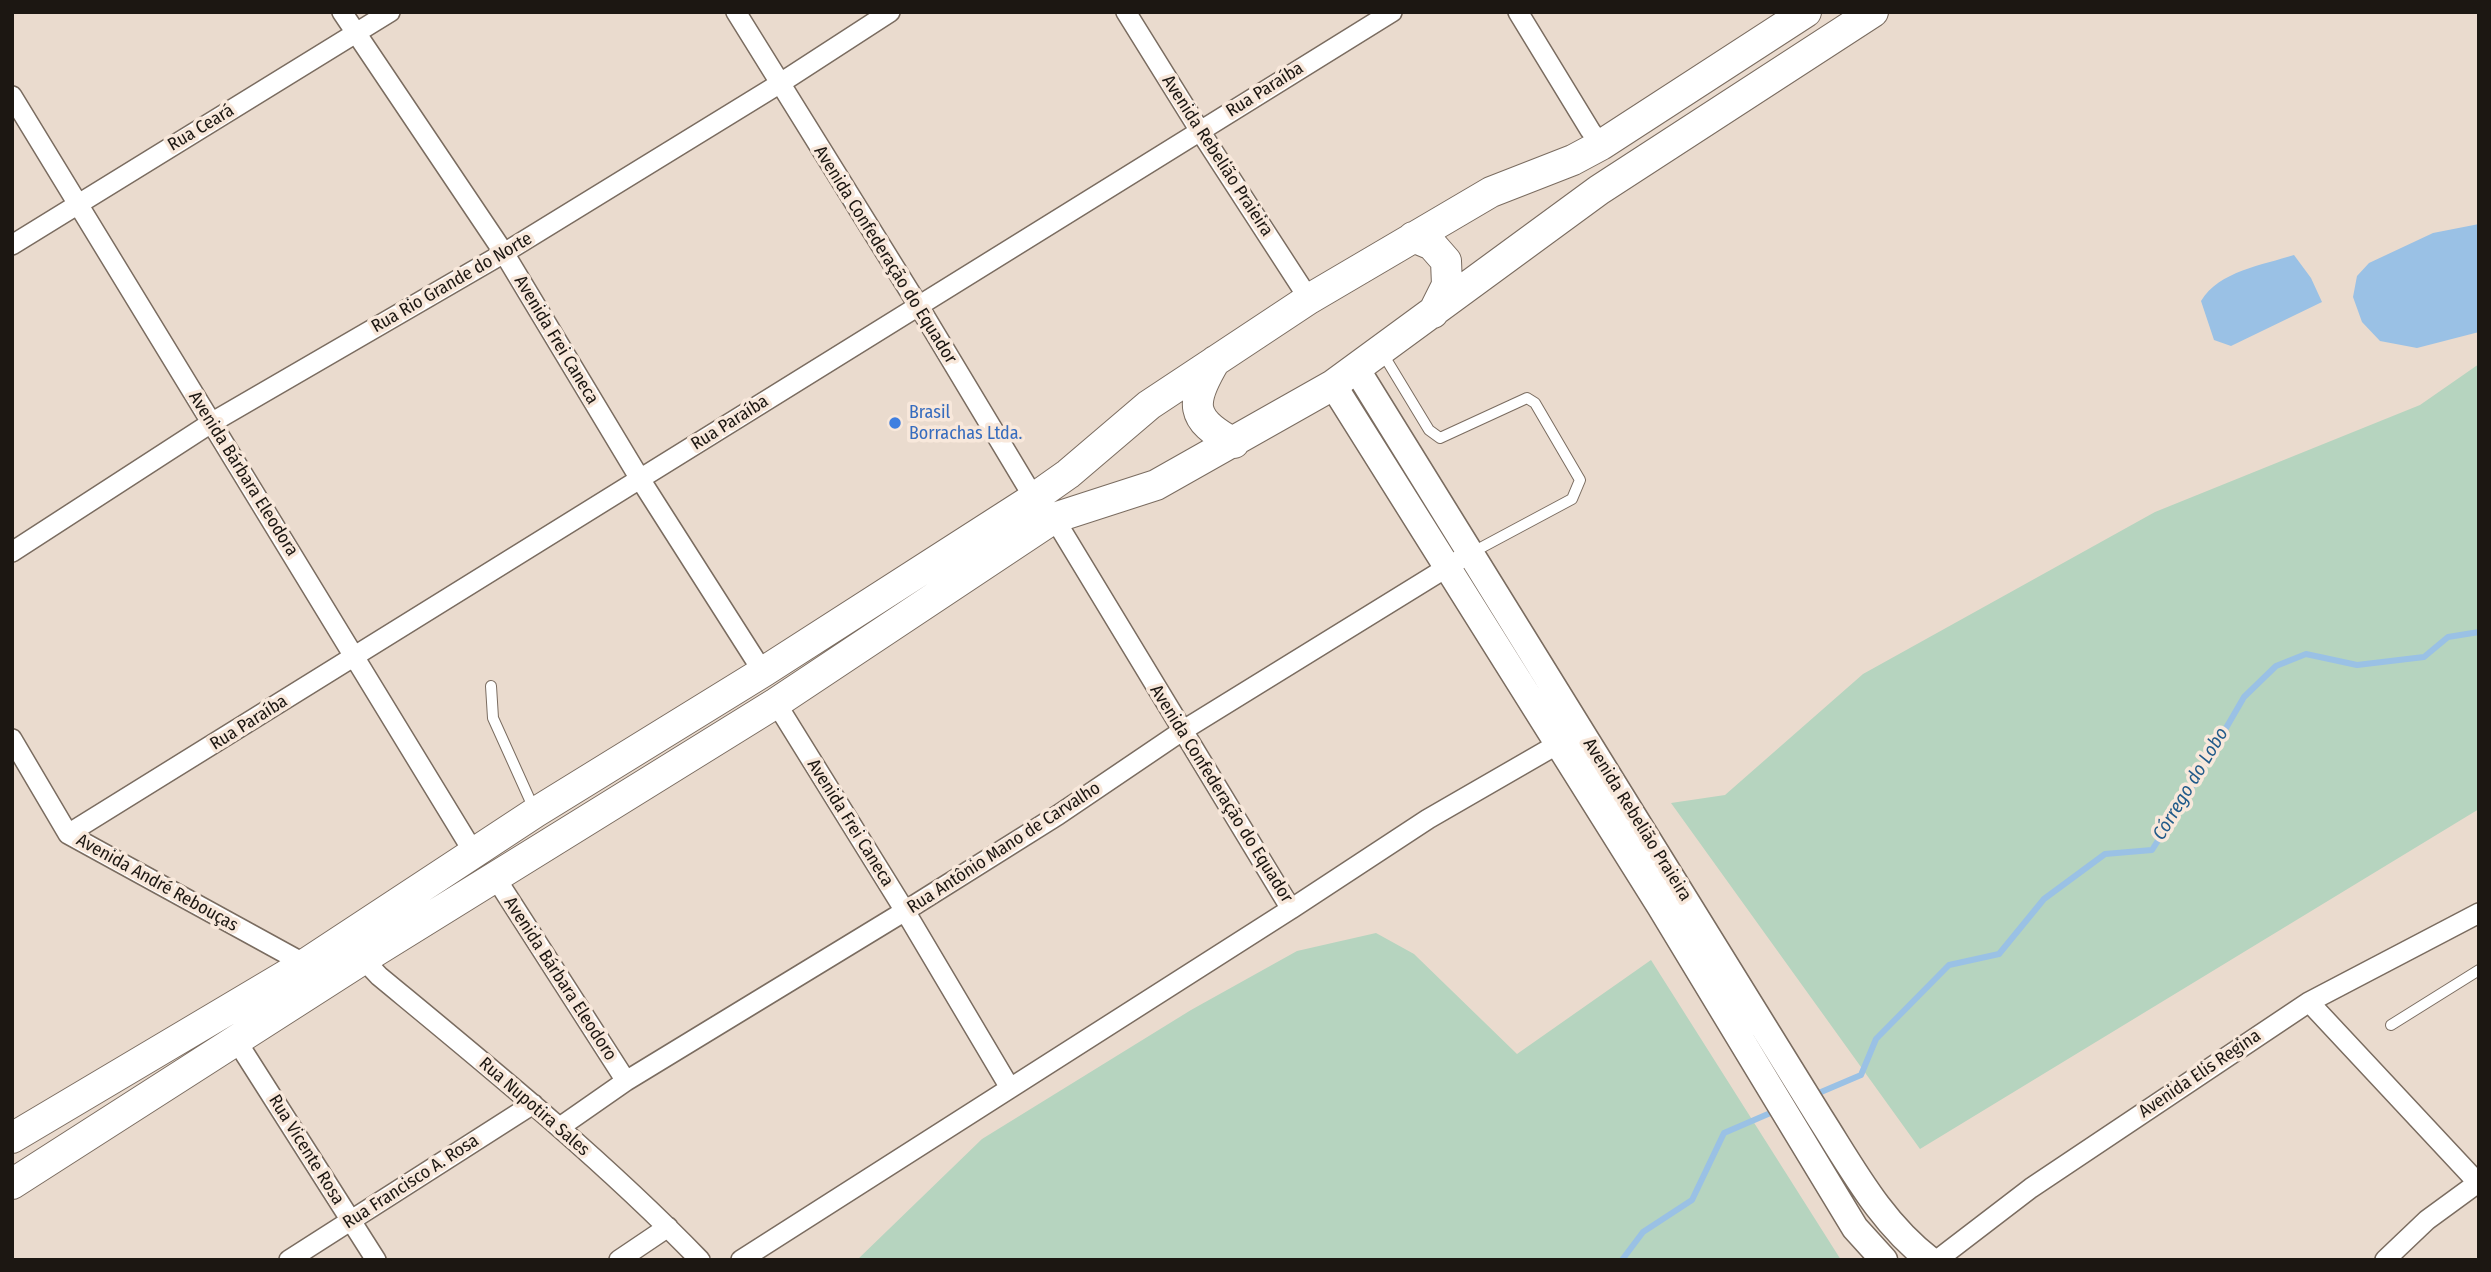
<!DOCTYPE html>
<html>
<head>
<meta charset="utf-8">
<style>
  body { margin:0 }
  #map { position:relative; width:2491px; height:1272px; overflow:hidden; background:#eadbce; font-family:"Fira Sans Condensed",sans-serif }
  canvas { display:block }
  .frame { position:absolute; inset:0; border:14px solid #1c1712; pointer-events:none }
</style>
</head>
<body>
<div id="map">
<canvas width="2491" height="1272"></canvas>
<div class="frame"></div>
</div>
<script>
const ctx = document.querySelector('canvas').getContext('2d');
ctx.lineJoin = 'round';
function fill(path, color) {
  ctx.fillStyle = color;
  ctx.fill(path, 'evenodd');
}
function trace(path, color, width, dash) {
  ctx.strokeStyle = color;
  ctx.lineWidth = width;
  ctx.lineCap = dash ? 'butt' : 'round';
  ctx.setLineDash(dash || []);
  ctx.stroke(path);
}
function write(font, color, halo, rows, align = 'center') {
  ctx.font = font + ' "Fira Sans Condensed",sans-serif';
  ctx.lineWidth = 7;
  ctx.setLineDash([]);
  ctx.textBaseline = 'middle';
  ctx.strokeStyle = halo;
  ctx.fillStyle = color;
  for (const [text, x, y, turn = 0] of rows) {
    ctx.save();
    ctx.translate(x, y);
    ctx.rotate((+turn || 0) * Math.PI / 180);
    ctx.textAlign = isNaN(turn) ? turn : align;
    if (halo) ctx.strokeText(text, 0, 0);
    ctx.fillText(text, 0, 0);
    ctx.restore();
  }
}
fill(new Path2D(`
  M 2479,364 L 2479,809 L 1920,1149 L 1671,803 L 1725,795 L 1863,674 L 2155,512 L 2420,405 Z
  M 1376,933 L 1414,954 L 1517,1054 L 1651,960 L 1841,1260 L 857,1260 L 982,1139 L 1191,1010 L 1297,951 Z`), '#b6d4bf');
fill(new Path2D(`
  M 2479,224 L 2479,332 L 2417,348 L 2380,341 L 2362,322 L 2353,297 L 2357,276 L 2369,263 L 2433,233 Z
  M 2294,255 L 2311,278 L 2322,302 L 2231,346 L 2214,340 L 2201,301 C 2219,271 2263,265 2294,255 Z`), '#9ac1e5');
trace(new Path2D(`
  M 1814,1095 L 1861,1075 L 1876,1039 L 1949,965 L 1999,954 L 2044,899 L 2105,854 L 2152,850 L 2189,792 L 2244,697 L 2276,666 L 2306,654 L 2357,665 L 2424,657 L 2448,637 L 2479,632
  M 1622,1260 L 1643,1232 L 1692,1200 L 1724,1133 L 1775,1111`), '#9ac1e5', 6);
const lane = new Path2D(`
  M 1383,351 L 1386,359 L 1429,430 L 1440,438 L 1527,398 L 1535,403 L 1580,480 L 1572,499 L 1473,552
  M 491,686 L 493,718 L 534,809
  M 2391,1025 L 2479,970`);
const street = new Path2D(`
  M 342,12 L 504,253 L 640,479 L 763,672
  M 736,12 L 918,305 L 1034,498
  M 1126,12 L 1200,131 L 1309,299
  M 1518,12 L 1590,130 L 1601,145
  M 12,96 L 474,853
  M 12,245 L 390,12
  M 1054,518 L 1291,909 L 1428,819 L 1558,744
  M 12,552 L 211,423 L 504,253 L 779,84 L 890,12
  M 776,703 L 905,911 L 1010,1088
  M 12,739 L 68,834 L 305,964
  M 68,834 L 1392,12
  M 495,877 L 626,1081
  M 363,959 L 379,976 C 489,1067 600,1157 700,1260
  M 2309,1002 L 2479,1184
  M 236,1040 L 376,1260
  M 560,1127 L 626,1081 L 905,911 L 1058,815 L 1182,731 L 1459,560
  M 289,1260 L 533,1104
  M 619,1260 L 668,1227
  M 741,1260 L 1291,909
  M 1937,1260 L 2031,1188 L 2309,1002 L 2479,913
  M 2385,1260 L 2427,1220 L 2479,1182`);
const secondary = new Path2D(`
  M 1357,370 L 1820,1118 C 1852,1168 1881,1223 1930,1260
  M 1333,385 L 1660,906 L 1855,1228 L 1884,1260`);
const primary = new Path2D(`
  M 1413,237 L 1432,245 L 1446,261 L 1447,285 L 1433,313
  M 1215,361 C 1190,403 1189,419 1234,443
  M 12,1138 L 305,964 L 536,812 L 763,672 L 1034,498 L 1068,474 L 1149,405 L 1309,299 L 1491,192 L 1573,160 L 1601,145 L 1806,12
  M 12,1184 L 363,959 L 776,703 L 1054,518 L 1156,485 L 1333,385 L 1599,190 L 1873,12`);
trace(lane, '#7a6c60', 12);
trace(street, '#7a6c60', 22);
trace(secondary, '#7a6c60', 29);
trace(primary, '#7a6c60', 32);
trace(lane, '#fff', 10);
trace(street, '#fff', 19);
trace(secondary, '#fff', 26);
trace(primary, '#fff', 30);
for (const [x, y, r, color] of [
  [895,423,7,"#3f7fe0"]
]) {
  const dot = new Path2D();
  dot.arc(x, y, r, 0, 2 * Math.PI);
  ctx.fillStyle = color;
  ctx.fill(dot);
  trace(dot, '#f8e8db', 2.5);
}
write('18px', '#1c1712', '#f8e8db', [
  ["Rua Paraíba",1265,90,-32],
  ["Rua Ceará",201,128,-31],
  ["Avenida Rebelião Praieira",1217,156,57],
  ["Avenida Confederação do Equador",885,255,58],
  ["Rua Rio Grande do Norte",452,283,-30],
  ["Avenida Frei Caneca",556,340,59],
  ["Rua Paraíba",730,423,-32],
  ["Avenida Bárbara Eleodora",243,474,58],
  ["Rua Paraíba",249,723,-32],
  ["Avenida Confederação do Equador",1221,794,58],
  ["Avenida Rebelião Praieira",1637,820,58],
  ["Avenida Frei Caneca",850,823,58],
  ["Rua Antônio Mano de Carvalho",1004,848,-33],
  ["Avenida André Rebouças",157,883,29],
  ["Avenida Bárbara Eleodoro",560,979,57],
  ["Avenida Elis Regina",2200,1074,-34],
  ["Rua Nupotira Sales",534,1107,41],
  ["Rua Vicente Rosa",306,1150,58],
  ["Rua Francisco A. Rosa",411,1182,-33]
]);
write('18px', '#366cbe', '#f8e8db', [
  ["Brasil",909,413],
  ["Borrachas Ltda.",909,434]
], 'left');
write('italic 19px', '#225b8a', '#f8e8db', [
  ["Córrego do Lobo",2191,784,-59]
]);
</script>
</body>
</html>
